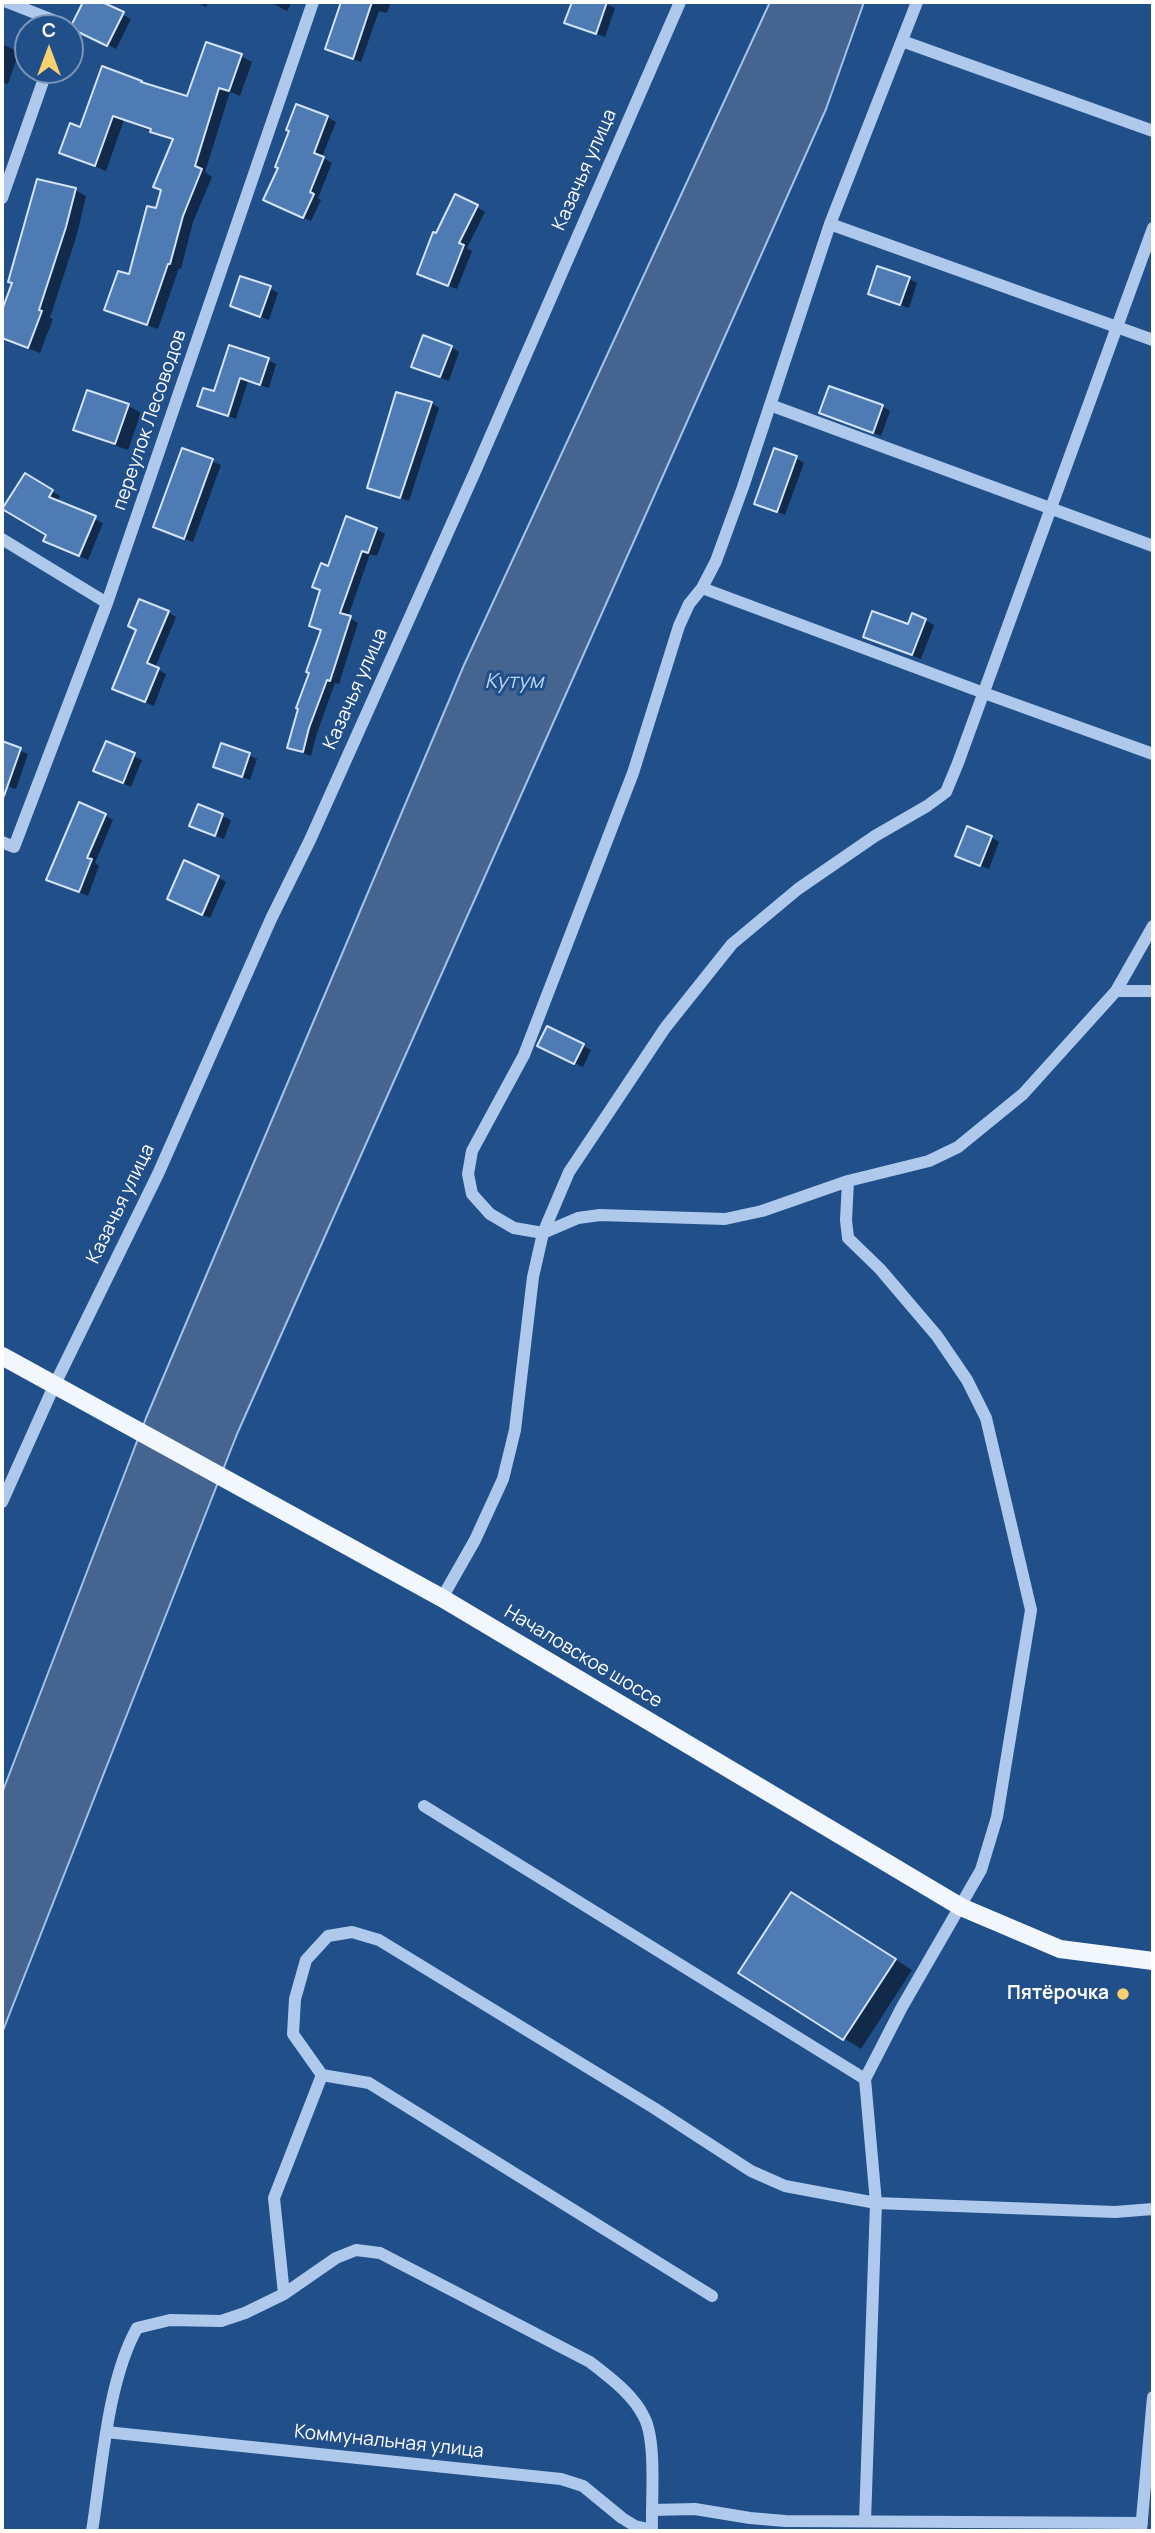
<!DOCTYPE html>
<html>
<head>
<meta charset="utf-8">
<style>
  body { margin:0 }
  #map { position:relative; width:1155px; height:2533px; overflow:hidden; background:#214f8a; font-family:Manrope,sans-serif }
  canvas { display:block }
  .frame { position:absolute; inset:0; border:4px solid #fff; pointer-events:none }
  .north { position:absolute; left:14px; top:14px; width:70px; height:70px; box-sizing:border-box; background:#214f8a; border:2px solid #7a95b9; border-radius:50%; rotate:0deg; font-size:19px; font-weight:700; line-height:28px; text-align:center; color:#fff }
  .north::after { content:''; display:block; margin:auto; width:24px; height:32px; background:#f7d06f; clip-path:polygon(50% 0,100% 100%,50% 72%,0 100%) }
</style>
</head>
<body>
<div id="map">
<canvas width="1155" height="2533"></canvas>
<div class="frame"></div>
<div class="north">С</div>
</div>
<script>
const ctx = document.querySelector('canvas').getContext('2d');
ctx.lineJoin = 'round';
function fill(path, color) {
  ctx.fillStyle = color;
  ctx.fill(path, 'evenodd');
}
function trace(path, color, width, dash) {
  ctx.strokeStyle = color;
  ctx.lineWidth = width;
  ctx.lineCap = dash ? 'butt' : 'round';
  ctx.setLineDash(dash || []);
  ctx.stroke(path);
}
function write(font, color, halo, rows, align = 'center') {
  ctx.font = font + ' Manrope,sans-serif';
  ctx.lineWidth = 6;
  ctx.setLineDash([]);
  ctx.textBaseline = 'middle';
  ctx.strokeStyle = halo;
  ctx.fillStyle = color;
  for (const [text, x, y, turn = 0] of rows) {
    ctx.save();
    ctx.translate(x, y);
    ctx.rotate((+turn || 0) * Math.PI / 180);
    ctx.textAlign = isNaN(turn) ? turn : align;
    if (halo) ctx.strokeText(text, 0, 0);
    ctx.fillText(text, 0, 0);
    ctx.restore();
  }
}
const water = new Path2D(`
  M 770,2 L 864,2 L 826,109 L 237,1434 L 2,2033 L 2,1793 L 146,1418 L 464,665 Z`);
fill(water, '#456590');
trace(water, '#a2c4ec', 2);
fill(new Path2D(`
  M 85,2 L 98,2 L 131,19 L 116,49 L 73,27 Z
  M 196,2 L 209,2 L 206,7 Z
  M 270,2 L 292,2 L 287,11 Z
  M 346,2 L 391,2 L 387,13 L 379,11 L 361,62 L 327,49 Z
  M 574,2 L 602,2 L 615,8 L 605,37 L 566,22 Z
  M 2,44 L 19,52 L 8,84 L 2,82 Z
  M 241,56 L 252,62 L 240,96 L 230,92 L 205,172 L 212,177 L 193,222 L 181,269 L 179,268 L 158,329 L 117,315 L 106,309 L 130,277 L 157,210 L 174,141 L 124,120 L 106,171 L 61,152 L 81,129 L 103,69 L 188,99 Z
  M 327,117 L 336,122 L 322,157 L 332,163 L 318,198 L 321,200 L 311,221 L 274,204 L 280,168 Z
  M 75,190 L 86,196 L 77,234 L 50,318 L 53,319 L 40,353 L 2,338 L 2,315 L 14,283 Z
  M 477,207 L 485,212 L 467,248 L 472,251 L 457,289 L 427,278 Z
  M 909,279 L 917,283 L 909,308 L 870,293 Z
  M 270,288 L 278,293 L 269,320 L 232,306 Z
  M 451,347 L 459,352 L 449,381 L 413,366 Z
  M 268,360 L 276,364 L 269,388 L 248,381 L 236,419 L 199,405 Z
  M 88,392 L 129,406 L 141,413 L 128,450 L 88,436 L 75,429 Z
  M 431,403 L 439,408 L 409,501 L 369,487 Z
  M 882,406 L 890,411 L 881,436 L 822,413 Z
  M 183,450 L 221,465 L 193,542 L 164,531 Z
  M 796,458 L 804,463 L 785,515 L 756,503 Z
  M 25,475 L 60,496 L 57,502 L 103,523 L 88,560 L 45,541 L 48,535 Z
  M 376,529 L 385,534 L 377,556 L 370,554 L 348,617 L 358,623 L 339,684 L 335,683 L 317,733 L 311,756 L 297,751 L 289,747 L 322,631 L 311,625 L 329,568 Z
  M 168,612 L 176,617 L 155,668 L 166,674 L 154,706 L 114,688 Z
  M 925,620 L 934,625 L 921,659 L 865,636 Z
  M 2,743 L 28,754 L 16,789 L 2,784 Z
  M 106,744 L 142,760 L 131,787 L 104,775 Z
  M 249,755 L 257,759 L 250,780 L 215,766 Z
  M 199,806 L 231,820 L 224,839 L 199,829 Z
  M 105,815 L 113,820 L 95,863 L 99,866 L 88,896 L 49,879 Z
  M 991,837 L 999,842 L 989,869 L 965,860 Z
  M 218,877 L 226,882 L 210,918 L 177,903 Z
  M 583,1046 L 591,1050 L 583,1067 L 547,1050 Z
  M 809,1904 L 912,1970 L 861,2049 L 741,1973 Z`), '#0007');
const building = new Path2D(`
  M 83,2 L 102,2 L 124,12 L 107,46 L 70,28 Z
  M 341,2 L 372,2 L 353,59 L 325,49 Z
  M 572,2 L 607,2 L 596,34 L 564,23 Z
  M 206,42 L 242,54 L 229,91 L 219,88 L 195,166 L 202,169 L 183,216 L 170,264 L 168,264 L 147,325 L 104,310 L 118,271 L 129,274 L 147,206 L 156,208 L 161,190 L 153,187 L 173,139 L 150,132 L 151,129 L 113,116 L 95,166 L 59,153 L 70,123 L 80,127 L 102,66 L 142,81 L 141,82 L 187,96 Z
  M 296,104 L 328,116 L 314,153 L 324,157 L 310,192 L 314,194 L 303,218 L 263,200 L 278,168 L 275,167 L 289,131 L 286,130 Z
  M 37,179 L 76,188 L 66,227 L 39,310 L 42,311 L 28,348 L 2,338 L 2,310 L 12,283 L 8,282 Z
  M 455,194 L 478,205 L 459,243 L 464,245 L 448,286 L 417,274 L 433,232 L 436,233 Z
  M 877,266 L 910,277 L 900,305 L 868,294 Z
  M 240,276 L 271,286 L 260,317 L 230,306 Z
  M 423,335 L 452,346 L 440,377 L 411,367 Z
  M 229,345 L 269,358 L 260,385 L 240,378 L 228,416 L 197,406 L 203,388 L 214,391 Z
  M 829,386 L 883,405 L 873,433 L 819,413 Z
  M 87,390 L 129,404 L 115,444 L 73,430 Z
  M 396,392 L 432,402 L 400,498 L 367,488 Z
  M 182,448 L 213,459 L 184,539 L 153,527 Z
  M 774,448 L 797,456 L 777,512 L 754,504 Z
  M 25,473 L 53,490 L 49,497 L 96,516 L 79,556 L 43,541 L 46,535 L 2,509 Z
  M 346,516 L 377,528 L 368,553 L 362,551 L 340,613 L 351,616 L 330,681 L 327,680 L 309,728 L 303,752 L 287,748 L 298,709 L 296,708 L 309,673 L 306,672 L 321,630 L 309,626 L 320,590 L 312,587 L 321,563 L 328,566 Z
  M 139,599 L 169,611 L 147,663 L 159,668 L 145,702 L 112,689 L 136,630 L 128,626 Z
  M 872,611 L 908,624 L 912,613 L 926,619 L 912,655 L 863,637 Z
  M 2,741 L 21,748 L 4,796 L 2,796 Z
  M 106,741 L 135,753 L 123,783 L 93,771 Z
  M 221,743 L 250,753 L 242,777 L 213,767 Z
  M 79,802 L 106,814 L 87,858 L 92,859 L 79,892 L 46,880 Z
  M 198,804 L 223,814 L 215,836 L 189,826 Z
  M 967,826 L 992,836 L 980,866 L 955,856 Z
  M 184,860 L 219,876 L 202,915 L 167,899 Z
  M 547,1026 L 584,1044 L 574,1064 L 537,1046 Z
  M 791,1892 L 896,1959 L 843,2040 L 738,1973 Z`);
fill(building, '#4e7bb4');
trace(building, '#d3e4f8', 2);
trace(new Path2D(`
  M 7,2 L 58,22 L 57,28
  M 917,2 L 830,224 L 743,487 L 716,561 L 702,588 L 689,604 L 679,626 L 633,773 L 524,1055 L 472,1151 L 468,1174 L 472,1194 L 490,1214 L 514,1228 L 543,1233 L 578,1218 L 600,1215 L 725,1219 L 762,1211 L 848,1181 L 929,1161 L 958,1147 L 1023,1094 L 1116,991 L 1153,926
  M 902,41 L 1153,131
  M 2,198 L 47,70
  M 830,224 L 1153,340
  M 770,405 L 1153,546
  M 2,539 L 107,603
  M 702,588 L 984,693 L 1153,754
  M 2,842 L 14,847 L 107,603 L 313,2
  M 1116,991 L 1153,991
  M 848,1181 L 846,1220 L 848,1238 L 880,1269 L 937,1336 L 967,1380 L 986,1418 L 1031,1610 L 997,1817 L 981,1870 L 902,2007 L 865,2079 L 876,2203 L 865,2521
  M 2,1502 L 54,1386 L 158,1174 L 271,919 L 310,840 L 474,474 L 680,2
  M 442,1598 L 475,1540 L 503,1479 L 515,1430 L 533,1277 L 543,1233 L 569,1172 L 665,1028 L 732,944 L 798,889 L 875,836 L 927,806 L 946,792 L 958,763 L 1153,228
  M 424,1806 L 865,2079
  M 322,2075 L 369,2083 L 712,2296
  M 284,2294 L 274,2198 L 322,2075 L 293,2034 L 295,1999 L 306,1960 L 328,1936 L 352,1932 L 379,1940 L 654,2108 L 751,2171 L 785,2186 L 876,2203 L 1115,2212 L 1153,2209
  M 106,2432 L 561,2479 L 583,2486 L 622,2518 L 635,2526 L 652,2530
  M 652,2510 L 695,2509 L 750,2518 L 785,2521 L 1142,2523
  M 1141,2530 L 1153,2397
  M 92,2531 C 102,2469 107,2382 137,2328 L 170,2320 L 221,2321 L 245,2313 L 284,2294 L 336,2258 L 356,2250 L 380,2253 L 590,2362 C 609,2377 633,2394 644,2417 C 657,2441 651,2502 652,2531`), '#aec9eb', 12);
trace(new Path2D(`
  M 2,1356 L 442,1598 L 961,1907 L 1060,1949 L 1153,1961`), '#f2f7fe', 18);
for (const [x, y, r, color] of [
  [1123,1994,7,"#f7d06f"]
]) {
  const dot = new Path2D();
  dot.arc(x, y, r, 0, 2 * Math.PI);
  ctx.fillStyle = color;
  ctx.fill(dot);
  trace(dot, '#214f8a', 2.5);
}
write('19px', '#fff', '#214f8a', [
  ["Казачья улица",585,170,-66],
  ["переулок Лесоводов",150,420,-71],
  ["Казачья улица",356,689,-66],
  ["Казачья улица",121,1204,-64],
  ["Началовское шоссе",583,1657,31],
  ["Коммунальная улица",389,2442,6]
]);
write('bold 19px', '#fff', '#214f8a', [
  ["Пятёрочка",1109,1994]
], 'right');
write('italic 21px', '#bad3f2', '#214f8a', [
  ["Кутум",514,682]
]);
</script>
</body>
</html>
